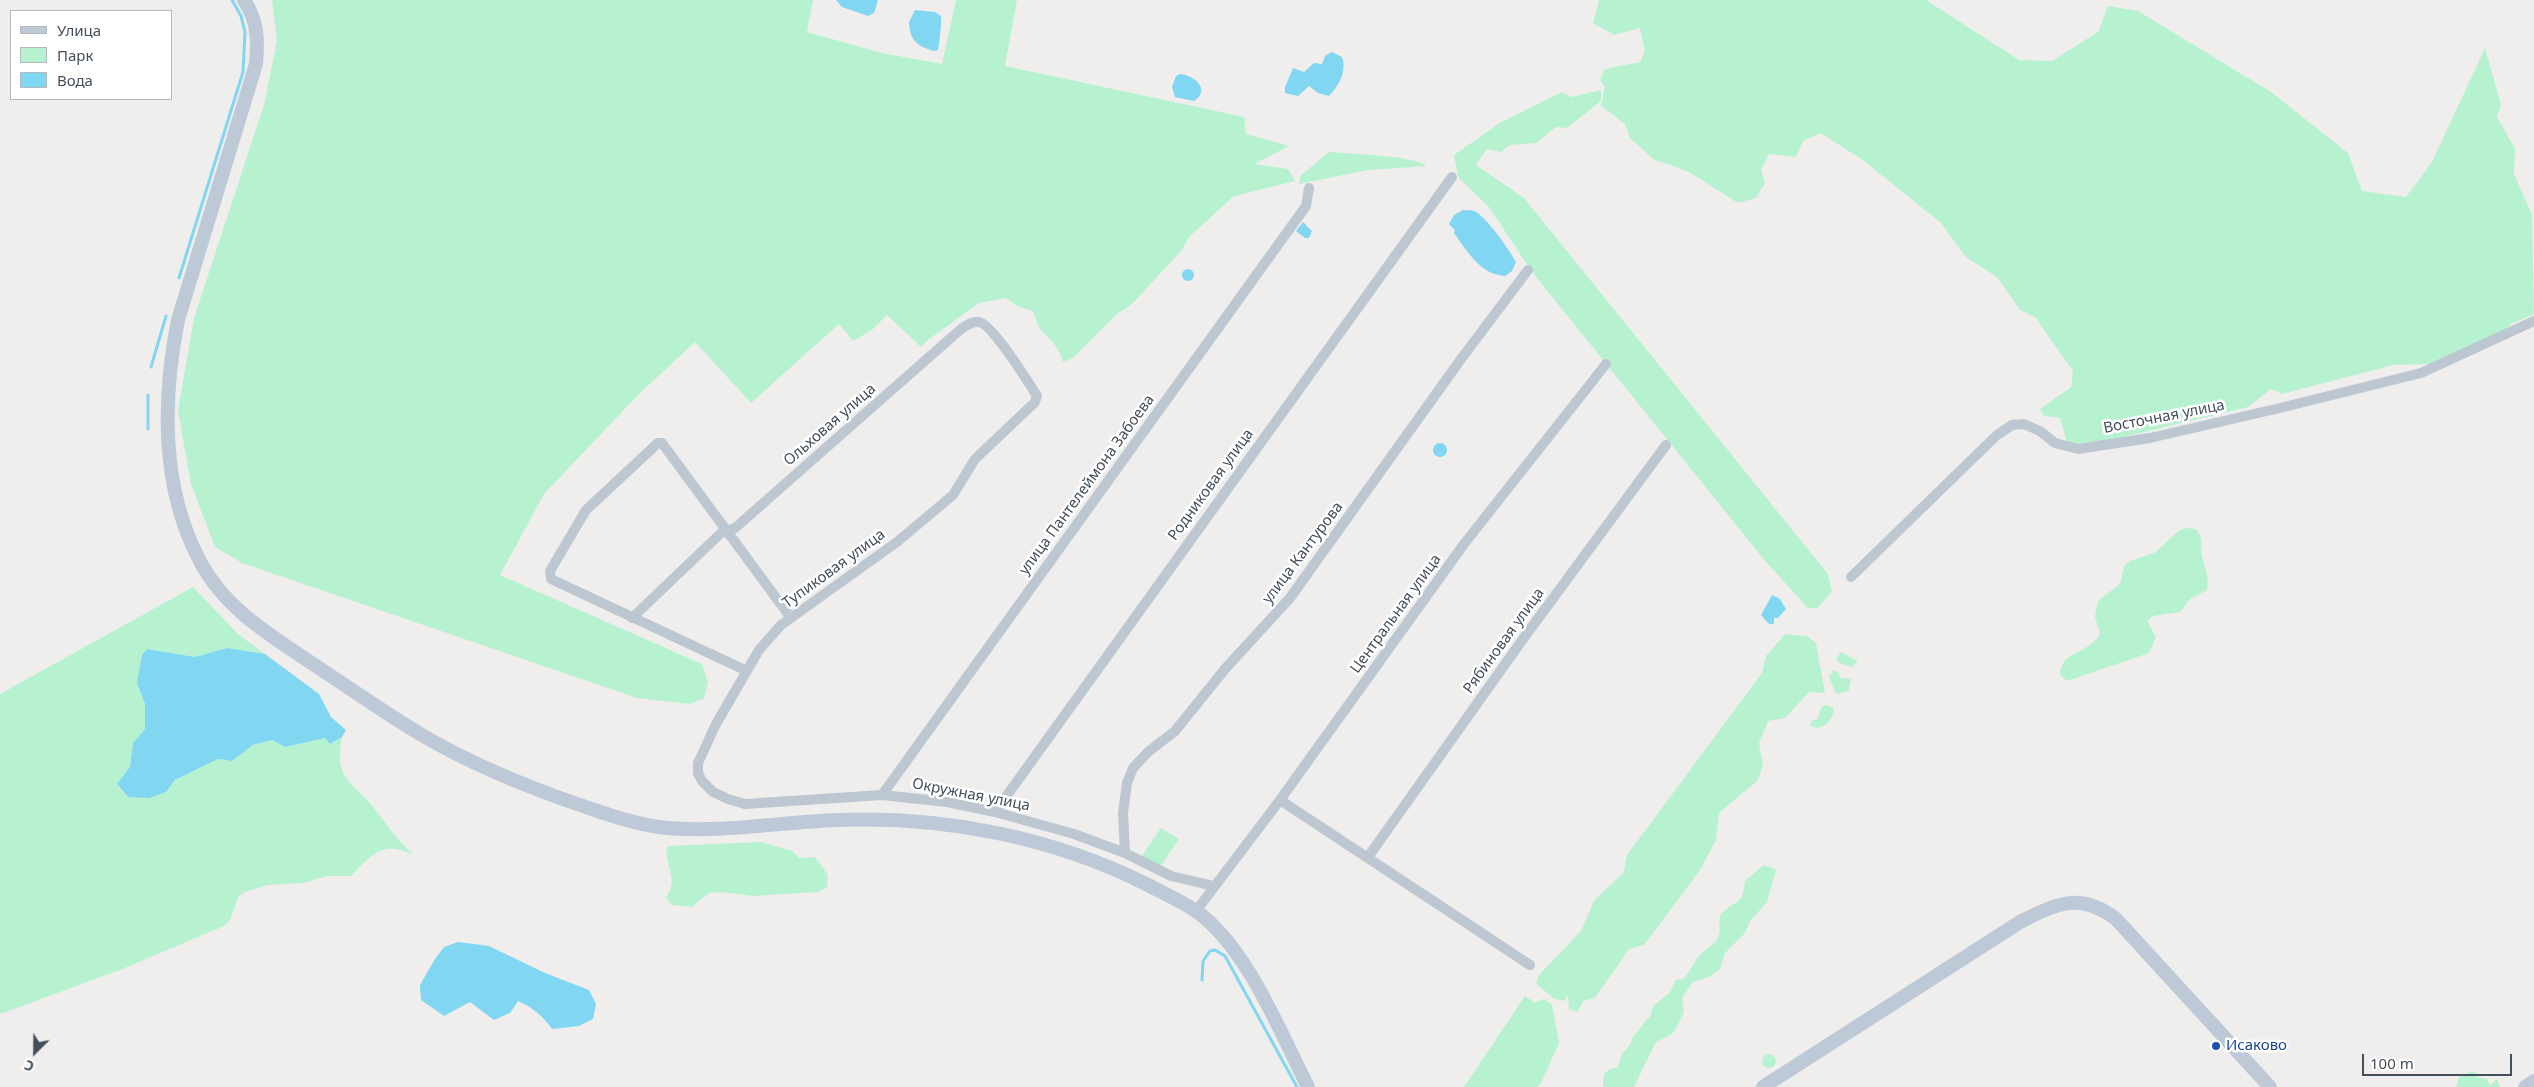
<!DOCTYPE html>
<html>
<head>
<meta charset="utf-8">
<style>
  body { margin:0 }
  #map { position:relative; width:2534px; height:1087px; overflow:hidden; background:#f0eded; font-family:"Noto Sans",sans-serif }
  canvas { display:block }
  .legend { position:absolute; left:10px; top:10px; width:162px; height:90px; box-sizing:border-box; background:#fff; border:1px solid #b4b9be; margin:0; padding:6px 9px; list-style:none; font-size:15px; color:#444f5c }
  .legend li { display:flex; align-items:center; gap:10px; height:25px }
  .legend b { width:25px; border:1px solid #b4b9be }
  .north { position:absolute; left:10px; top:1027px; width:50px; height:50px; -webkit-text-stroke:4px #fff; paint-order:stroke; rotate:203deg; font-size:14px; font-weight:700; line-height:20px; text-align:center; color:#444f5c }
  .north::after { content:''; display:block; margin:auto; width:18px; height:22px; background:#444f5c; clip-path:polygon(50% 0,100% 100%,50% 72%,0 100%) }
  .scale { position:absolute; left:2362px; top:1054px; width:150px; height:22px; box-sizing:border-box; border:2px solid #444f5c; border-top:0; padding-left:6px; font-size:15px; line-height:18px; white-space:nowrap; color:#444f5c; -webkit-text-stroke:4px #fff; paint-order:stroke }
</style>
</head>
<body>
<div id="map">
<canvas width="2534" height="1087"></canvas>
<ul class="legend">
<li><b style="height:6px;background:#bec9d8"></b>Улица</li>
<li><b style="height:14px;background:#b7f2d0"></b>Парк</li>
<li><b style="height:14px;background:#81d6f2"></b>Вода</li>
</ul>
<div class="north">С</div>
<div class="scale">100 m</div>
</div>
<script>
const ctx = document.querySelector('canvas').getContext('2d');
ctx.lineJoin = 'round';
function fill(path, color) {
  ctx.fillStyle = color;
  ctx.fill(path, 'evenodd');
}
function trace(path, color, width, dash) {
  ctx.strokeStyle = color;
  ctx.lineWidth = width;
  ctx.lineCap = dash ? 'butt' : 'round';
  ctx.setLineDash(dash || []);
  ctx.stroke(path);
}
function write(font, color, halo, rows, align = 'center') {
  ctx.font = font + ' "Noto Sans",sans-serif';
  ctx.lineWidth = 5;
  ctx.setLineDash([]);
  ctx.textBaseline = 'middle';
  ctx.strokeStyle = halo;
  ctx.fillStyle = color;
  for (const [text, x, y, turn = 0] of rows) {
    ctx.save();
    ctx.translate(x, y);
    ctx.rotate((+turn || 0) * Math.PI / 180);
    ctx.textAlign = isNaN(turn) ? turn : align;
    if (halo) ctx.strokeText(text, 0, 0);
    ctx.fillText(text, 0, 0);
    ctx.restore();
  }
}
fill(new Path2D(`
  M 272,0 L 813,0 L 807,32 L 882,53 L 942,64 L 956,0 L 1017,0 L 1005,66 L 1244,117 L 1246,134 L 1289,146 L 1254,164 L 1288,169 L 1295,181 L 1234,196 L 1190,236 L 1181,251 L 1132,304 L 1116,315 L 1073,358 L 1063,362 C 1058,345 1052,342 1041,330 C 1037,325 1035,317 1033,311 L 1019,307 L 1005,298 L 979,303 L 928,340 L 921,347 L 887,315 L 872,330 L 853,341 L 839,324 L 751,403 L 695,342 L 639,394 L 544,494 L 500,575 L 702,664 L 708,682 L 704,698 L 690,704 L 637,698 L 242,563 L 215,547 L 191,484 L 178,411 L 194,318 L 264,105 L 277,40 Z
  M 1599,0 L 1926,0 L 2019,60 L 2052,61 L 2098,32 L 2108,6 L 2138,11 L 2271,92 L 2348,153 L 2362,191 L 2406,197 L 2432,162 L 2485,48 L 2501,105 L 2497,117 L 2515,149 L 2514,174 L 2532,215 L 2534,314 L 2511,324 L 2495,341 L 2429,364 L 2393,365 L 2282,394 L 2271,389 L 2248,407 L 2082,447 L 2067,442 L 2060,418 L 2044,416 L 2040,409 L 2071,387 L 2073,371 L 2035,317 L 2020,310 L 1998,278 L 1966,257 L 1941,223 L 1864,161 L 1821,133 L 1803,141 L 1796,157 L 1769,154 L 1761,169 L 1765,183 L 1756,198 L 1738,203 L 1689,172 L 1653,159 L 1630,138 L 1625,124 L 1601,106 L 1605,87 L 1600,80 L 1605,69 L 1640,62 L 1645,51 L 1640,28 L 1614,35 L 1593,23 Z
  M 1601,90 L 1601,101 L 1567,128 L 1556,127 L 1536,143 L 1510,145 L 1501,152 L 1487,149 L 1476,165 L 1524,198 L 1828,574 L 1832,592 L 1817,608 L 1808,608 L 1766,562 L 1532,272 L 1489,207 L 1458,177 L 1454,155 L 1501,122 L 1562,92 L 1571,97 Z
  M 1329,152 C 1350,154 1412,155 1427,166 L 1368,170 L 1299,184 L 1300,176 Z
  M 2186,528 L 2196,529 C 2204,539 2200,544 2202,555 C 2204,568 2210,577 2207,590 L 2191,598 L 2180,612 L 2153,616 L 2147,621 L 2156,637 L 2149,653 L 2067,681 L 2060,675 C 2060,650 2090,654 2100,634 L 2095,617 L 2096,609 L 2099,600 L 2120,584 L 2124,566 L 2130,561 L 2156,552 L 2178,531 Z
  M 193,587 L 239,635 L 265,654 L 227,648 L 195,657 L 147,649 L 137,683 L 145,704 L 145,729 L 133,743 L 130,767 L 117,785 L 128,797 L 166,792 L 175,780 L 218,759 L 232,761 L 253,745 L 272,740 L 285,747 L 325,738 L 330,744 L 342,737 C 340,748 338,762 343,772 C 347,783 360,792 368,801 C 384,819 395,839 413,854 C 406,853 401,849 394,849 C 376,847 363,864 351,876 L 327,876 L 303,883 L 268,885 L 244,892 L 238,897 L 230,920 L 224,926 L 120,970 L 0,1014 L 0,694 Z
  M 1785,634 L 1807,636 L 1816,643 L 1825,693 L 1809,692 L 1785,718 L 1768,721 L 1759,743 L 1763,766 L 1757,781 L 1719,813 L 1716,840 L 1700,870 L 1644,945 L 1629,949 L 1595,998 L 1583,1001 L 1578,1012 L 1569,1009 L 1568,995 L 1564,1001 L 1555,999 L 1536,984 L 1539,975 L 1581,931 L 1594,901 L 1624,872 L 1627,855 L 1762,673 L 1766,656 Z
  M 1841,652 L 1858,661 L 1852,667 L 1839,663 L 1836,659 Z
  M 1834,670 L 1839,673 L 1840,678 L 1851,679 L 1849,690 L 1839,694 L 1835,692 L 1829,677 Z
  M 1827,705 L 1833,708 L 1834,712 C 1830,723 1822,731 1810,726 L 1812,720 L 1817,720 L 1822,706 Z
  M 1161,828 L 1179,839 L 1160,867 L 1141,857 Z
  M 761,842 L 792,851 L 799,858 L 815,857 L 828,875 L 827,887 L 818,892 L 753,896 L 720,892 L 709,893 L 692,907 L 672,905 L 666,897 C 680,878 664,867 667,846 Z
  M 1764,865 L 1776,870 L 1767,902 L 1750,921 L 1745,933 L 1725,953 L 1720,969 L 1709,977 L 1693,982 L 1682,998 L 1684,1012 L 1675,1030 L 1671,1035 L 1656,1042 L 1634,1087 L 1603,1087 L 1604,1074 L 1610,1069 L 1617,1068 L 1622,1054 L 1630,1045 L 1633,1036 C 1641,1030 1642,1022 1650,1017 L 1653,1006 L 1669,993 L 1676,980 L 1683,979 C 1691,972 1694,960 1701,954 C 1708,948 1716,944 1719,935 C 1722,927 1716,920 1722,913 C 1737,898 1742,908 1745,881 Z
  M 1525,996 L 1535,1003 L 1543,999 L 1552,1004 L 1559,1043 L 1541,1083 L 1537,1087 L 1464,1087 Z
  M1762 1061a7 7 0 1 1 14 0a7 7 0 1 1-14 0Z
  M 2475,1071 L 2477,1077 L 2487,1079 L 2490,1085 L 2497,1079 L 2500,1087 L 2456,1087 L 2460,1075 Z`), '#b7f2d0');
fill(new Path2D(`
  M 836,0 L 878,0 L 874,13 L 868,16 L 842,7 Z
  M 915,10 L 935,12 L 941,16 C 942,21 939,46 938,50 L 934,51 C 917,46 910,41 909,22 Z
  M 1332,52 L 1342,57 C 1347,71 1339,86 1329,96 L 1318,93 L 1309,86 L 1298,96 L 1285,93 L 1285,87 L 1293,68 L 1304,72 L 1314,63 L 1322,64 L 1325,56 Z
  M 1180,74 C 1193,75 1212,89 1194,101 L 1175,97 L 1172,87 L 1176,76 Z
  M 1463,210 C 1466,211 1468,210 1471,210 C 1483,211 1510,251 1516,262 L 1512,271 L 1505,276 C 1481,275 1467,251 1454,233 L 1455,230 L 1449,224 L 1454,215 Z
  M 1303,222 L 1312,231 L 1309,238 L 1305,238 L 1296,231 Z
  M1182 275a6 6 0 1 1 12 0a6 6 0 1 1-12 0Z
  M1433 450a7 7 0 1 1 14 0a7 7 0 1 1-14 0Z
  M 1772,595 L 1780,599 L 1786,609 L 1778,618 L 1774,618 L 1774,624 L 1769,624 L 1761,615 Z
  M 227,648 L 265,654 L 319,694 L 331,717 L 346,730 L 342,737 L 330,744 L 325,738 L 285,747 L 272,740 L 253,745 L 232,761 L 218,759 L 175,780 L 166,792 L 149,798 L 128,797 L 117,784 L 130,767 L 133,743 L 145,729 L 145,704 L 137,683 L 142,655 L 147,649 L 195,657 Z
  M 458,942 L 489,946 L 545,973 L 589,990 L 596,1004 L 593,1019 L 579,1026 L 552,1029 C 542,1015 533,1008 518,1001 L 510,1013 L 494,1020 L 470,1002 L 444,1016 L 421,1000 L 420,985 L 435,959 L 444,947 Z`), '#81d6f2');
trace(new Path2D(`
  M 179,278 L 243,72 L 245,32 L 241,16 L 232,0
  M 151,367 L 166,316
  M 148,395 L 148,429
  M 1202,980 L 1203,961 L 1210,951 L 1215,950 L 1225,956 L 1297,1087`), '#81d6f2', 3);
trace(new Path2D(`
  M 1851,577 L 1997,435 L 2012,425 L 2024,424 L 2040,431 L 2055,443 L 2078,449 L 2150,438 L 2280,408 L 2421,373 L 2534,321
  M 632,618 L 721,533 L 735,528 L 961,329 C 967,325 972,321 979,322 C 992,324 1029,383 1037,396 L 1035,402 L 975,459 L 953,495 L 897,542 L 781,625 L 759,650 L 716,724 L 698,763 L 698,773 L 702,781 L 713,792 L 728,799 L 745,804 L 882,795 L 947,802 L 995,812 L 1074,834 L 1125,853 L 1171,876 L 1214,886
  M 747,671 L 551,579 L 550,571 L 586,510 L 658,443 L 662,443 L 791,618
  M 882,795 L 1306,206 L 1309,188
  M 1280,800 L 1530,965
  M 995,812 L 1452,177
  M 1125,853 L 1123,813 L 1127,783 L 1133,768 L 1148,752 L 1175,731 L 1225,669 L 1290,598 L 1461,359 L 1528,270
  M 1368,857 L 1523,639 L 1666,445
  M 1196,911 L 1280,800 L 1464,544 L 1606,364`), '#bcc7d1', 10);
trace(new Path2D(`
  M 244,0 C 258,21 258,40 256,64 L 178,320 C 162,400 161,490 201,563 C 227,612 278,640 322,670 C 357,693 391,717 427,738 C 474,765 525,786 577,804 C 604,813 630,823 659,827 C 716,834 780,822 838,820 C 944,816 1053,837 1148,885 C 1163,893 1181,901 1196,911 C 1247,947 1280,1032 1308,1087
  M 1763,1087 L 2020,922 C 2056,904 2080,891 2116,919 L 2270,1087
  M 2525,1087 L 2534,1081`), '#bec9d8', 14);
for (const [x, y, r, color] of [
  [2216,1046,5,"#1a4fb4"]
]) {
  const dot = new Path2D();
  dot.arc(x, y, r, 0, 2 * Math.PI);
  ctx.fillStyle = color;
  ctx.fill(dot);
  trace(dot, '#fff', 2);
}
write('15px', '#444f5c', '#fff', [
  ["Восточная улица",2164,417,-11],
  ["Ольховая улица",830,425,-41],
  ["улица Пантелеймона Забоева",1087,485,-54],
  ["Родниковая улица",1211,485,-54],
  ["улица Кантурова",1303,553,-53],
  ["Тупиковая улица",834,569,-36],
  ["Центральная улица",1396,614,-54],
  ["Рябиновая улица",1504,641,-54],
  ["Окружная улица",971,795,11]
]);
write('15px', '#164399', '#fff', [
  ["Исаково",2226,1046]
], 'left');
</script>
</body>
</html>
